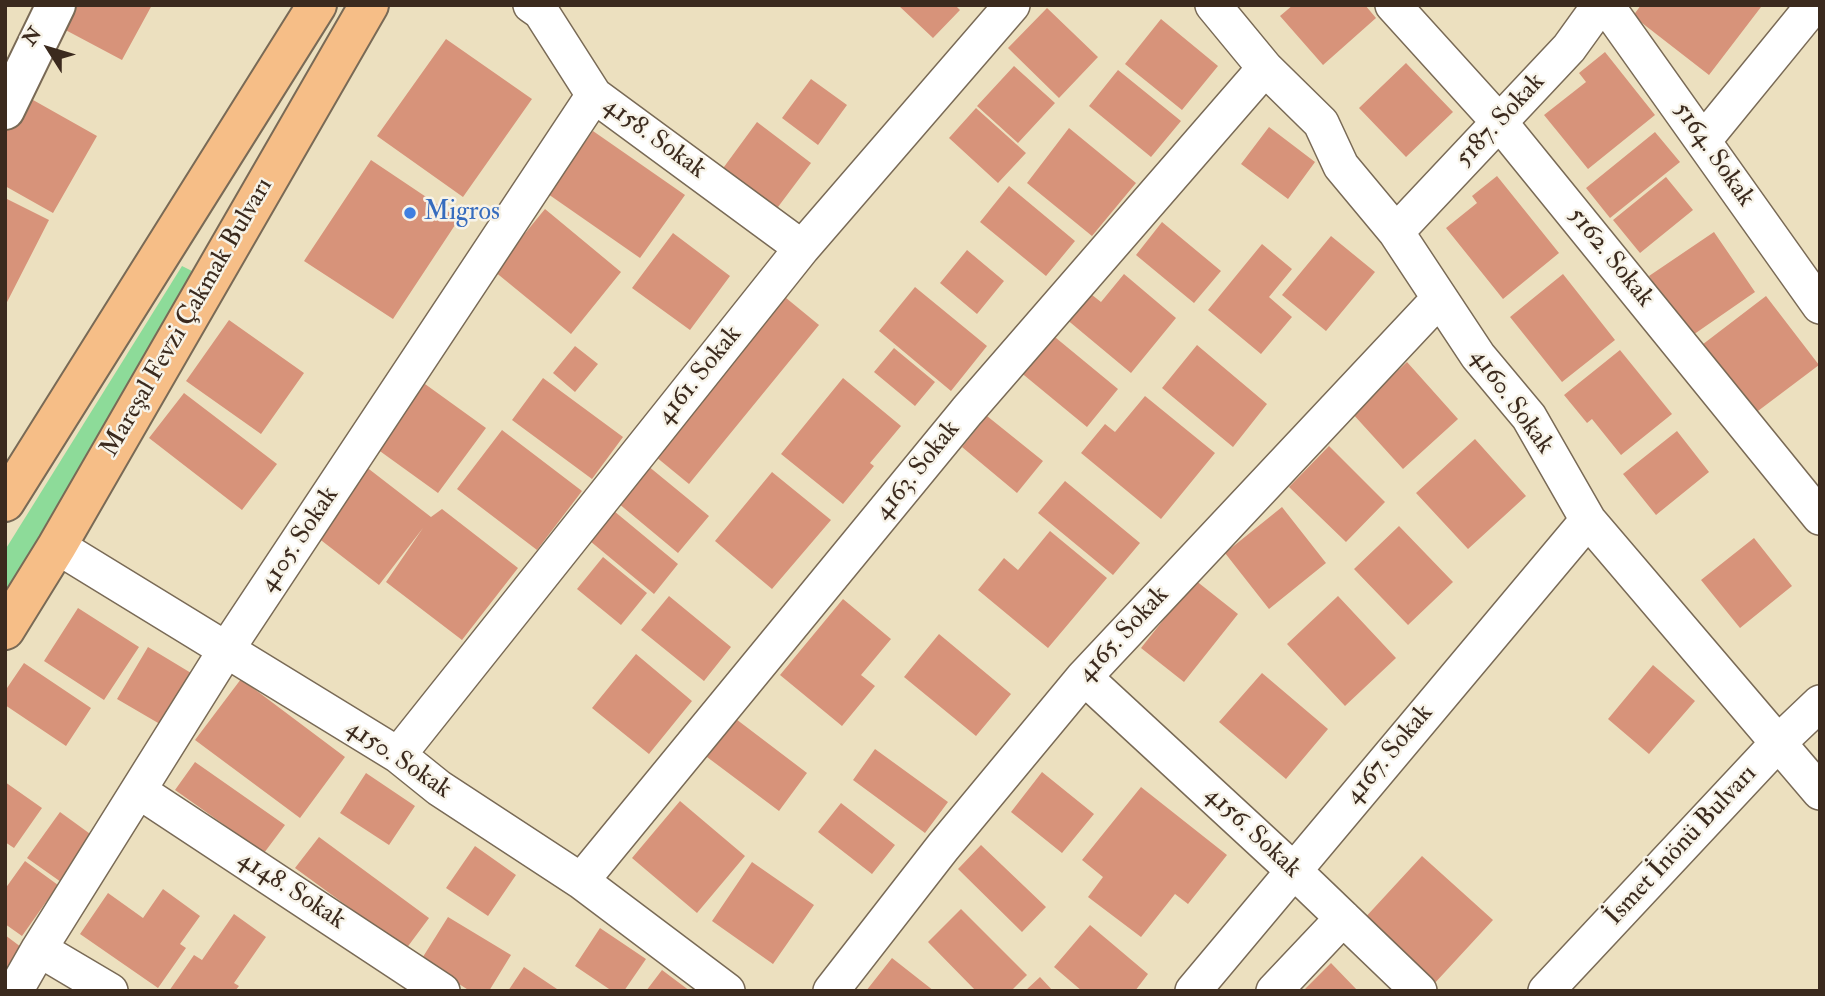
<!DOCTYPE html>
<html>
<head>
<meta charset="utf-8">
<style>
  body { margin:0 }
  #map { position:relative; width:1825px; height:996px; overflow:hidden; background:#ece0bf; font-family:"IM FELL Double Pica",serif }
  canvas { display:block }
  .frame { position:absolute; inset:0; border:7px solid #3b2a1e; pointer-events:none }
  .north { position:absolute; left:14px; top:14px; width:70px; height:70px; -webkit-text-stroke:5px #f7f3e8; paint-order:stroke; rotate:307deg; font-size:19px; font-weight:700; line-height:28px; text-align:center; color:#3b2a1e }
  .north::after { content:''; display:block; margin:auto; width:24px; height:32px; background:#3b2a1e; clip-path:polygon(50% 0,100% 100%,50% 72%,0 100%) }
</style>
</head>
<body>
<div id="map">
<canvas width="1825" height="996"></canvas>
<div class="frame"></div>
<div class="north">N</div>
</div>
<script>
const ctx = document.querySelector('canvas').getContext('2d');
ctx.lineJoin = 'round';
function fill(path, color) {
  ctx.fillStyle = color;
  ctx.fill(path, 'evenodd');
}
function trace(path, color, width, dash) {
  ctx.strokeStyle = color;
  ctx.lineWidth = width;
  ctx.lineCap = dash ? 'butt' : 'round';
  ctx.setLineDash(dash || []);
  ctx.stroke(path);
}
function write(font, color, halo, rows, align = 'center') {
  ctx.font = font + ' "IM FELL Double Pica",serif';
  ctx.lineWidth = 5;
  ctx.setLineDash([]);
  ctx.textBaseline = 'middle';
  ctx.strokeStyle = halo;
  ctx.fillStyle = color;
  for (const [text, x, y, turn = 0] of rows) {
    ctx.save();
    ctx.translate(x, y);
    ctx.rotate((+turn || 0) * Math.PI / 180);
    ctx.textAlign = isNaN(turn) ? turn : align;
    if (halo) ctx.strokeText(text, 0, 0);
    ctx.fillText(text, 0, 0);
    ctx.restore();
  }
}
fill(new Path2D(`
  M 182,266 L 194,272 L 5,594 L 5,550 Z`), '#8ddb99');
fill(new Path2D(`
  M 70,5 L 152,5 L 122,60 L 58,26 Z
  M 898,5 L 955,5 L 960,10 L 933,38 Z
  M 1293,5 L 1365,5 L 1376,18 L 1323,65 L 1280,16 Z
  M 1641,5 L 1759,5 L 1761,7 L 1709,75 L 1633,16 Z
  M 1047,8 L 1098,57 L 1059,98 L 1008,48 Z
  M 1161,19 L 1218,66 L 1182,110 L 1125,64 Z
  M 446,39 L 532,99 L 463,197 L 377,136 Z
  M 1605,52 L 1655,115 L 1588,169 L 1544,115 L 1586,82 L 1579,73 Z
  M 1406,63 L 1453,112 L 1406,157 L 1359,108 Z
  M 1014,66 L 1055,103 L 1018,143 L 977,106 Z
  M 1118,70 L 1181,121 L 1151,157 L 1089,106 Z
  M 811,79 L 847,105 L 818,145 L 782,118 Z
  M 26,96 L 97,136 L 53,213 L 5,186 L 5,132 Z
  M 976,108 L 1026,153 L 998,183 L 949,138 Z
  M 757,122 L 811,163 L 775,211 L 721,171 Z
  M 1269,127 L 1315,162 L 1288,199 L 1241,164 Z
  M 1069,128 L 1136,183 L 1092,236 L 1027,183 Z
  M 593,131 L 685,195 L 640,258 L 548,194 Z
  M 1655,132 L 1680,162 L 1610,218 L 1586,188 Z
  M 371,160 L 459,219 L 393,319 L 304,261 Z
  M 1497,176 L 1559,253 L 1503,299 L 1446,228 L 1477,203 L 1472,196 Z
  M 1666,177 L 1693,210 L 1640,253 L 1613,220 Z
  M 1009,186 L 1075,241 L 1046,276 L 980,222 Z
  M 5,198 L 49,220 L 5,306 Z
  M 545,209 L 621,272 L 571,334 L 494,271 Z
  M 1162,222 L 1221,271 L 1194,303 L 1136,255 Z
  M 1714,232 L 1755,292 L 1690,337 L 1649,276 Z
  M 673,233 L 730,276 L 690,330 L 632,288 Z
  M 1331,236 L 1375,272 L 1326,331 L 1282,295 Z
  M 1262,244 L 1292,269 L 1269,297 L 1292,317 L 1261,354 L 1208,310 Z
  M 967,250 L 1004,281 L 977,314 L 940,283 Z
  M 1124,274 L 1176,318 L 1131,373 L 1065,318 L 1087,291 L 1101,302 Z
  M 1563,274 L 1615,340 L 1562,382 L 1510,317 Z
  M 915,287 L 987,346 L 951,391 L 879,331 Z
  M 780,293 L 819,325 L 689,484 L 650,452 Z
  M 1766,296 L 1819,365 L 1746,420 L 1694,351 Z
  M 229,320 L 304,373 L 261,434 L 186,381 Z
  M 1050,333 L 1118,389 L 1087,427 L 1019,371 Z
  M 1197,345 L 1267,404 L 1233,447 L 1162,388 Z
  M 575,346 L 598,364 L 575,392 L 553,373 Z
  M 894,348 L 935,382 L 915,406 L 874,372 Z
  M 1620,350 L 1672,414 L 1621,455 L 1592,419 L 1587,423 L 1564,395 Z
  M 1407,362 L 1458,419 L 1403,469 L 1352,413 Z
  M 543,378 L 623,437 L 592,479 L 512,420 Z
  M 843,378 L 901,426 L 870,463 L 874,466 L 843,504 L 781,454 Z
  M 425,384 L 486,428 L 438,493 L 377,449 Z
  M 184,393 L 277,464 L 242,510 L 149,438 Z
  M 1145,396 L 1215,453 L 1161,519 L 1081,453 L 1105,424 L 1115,432 Z
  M 987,416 L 1043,461 L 1017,493 L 962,447 Z
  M 502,430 L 582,491 L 537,550 L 457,489 Z
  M 1677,431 L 1709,472 L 1656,515 L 1623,474 Z
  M 1475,439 L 1526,496 L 1468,549 L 1416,493 Z
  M 1329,446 L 1385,502 L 1346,542 L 1289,487 Z
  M 642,461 L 709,516 L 678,553 L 612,498 Z
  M 365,466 L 431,517 L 442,509 L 518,568 L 462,640 L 386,582 L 423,528 L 379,585 L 313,534 Z
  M 772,472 L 831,520 L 772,589 L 715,541 Z
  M 1065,481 L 1140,543 L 1113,575 L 1038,513 Z
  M 1282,507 L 1326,563 L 1269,609 L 1225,553 Z
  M 614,511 L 678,564 L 654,594 L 590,541 Z
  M 1399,526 L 1453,582 L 1408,625 L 1354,569 Z
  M 1050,531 L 1107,578 L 1048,648 L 978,590 L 1004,558 L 1018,570 Z
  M 1754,538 L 1792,586 L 1740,628 L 1701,580 Z
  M 603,557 L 647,593 L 621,625 L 577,589 Z
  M 1195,580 L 1238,614 L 1184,682 L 1141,648 Z
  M 669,596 L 731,647 L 704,681 L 641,630 Z
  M 1338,596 L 1396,658 L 1345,706 L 1287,644 Z
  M 843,599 L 891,639 L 861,675 L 875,686 L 842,726 L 780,675 Z
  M 78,608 L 139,647 L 104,700 L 44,661 Z
  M 939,634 L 1011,694 L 976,736 L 904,677 Z
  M 148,647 L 196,676 L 165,727 L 117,699 Z
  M 636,654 L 692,701 L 649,754 L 592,708 Z
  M 24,663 L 91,708 L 66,746 L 5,705 L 5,691 Z
  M 1653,665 L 1695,701 L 1649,754 L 1608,719 Z
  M 1262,673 L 1328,729 L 1286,779 L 1219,722 Z
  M 241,679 L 345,757 L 300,818 L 195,740 Z
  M 732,716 L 807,773 L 779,811 L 703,754 Z
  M 875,749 L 948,802 L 925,833 L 853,780 Z
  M 195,762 L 285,825 L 264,853 L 175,790 Z
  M 1042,772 L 1094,814 L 1062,853 L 1011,812 Z
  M 366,773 L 415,806 L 389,845 L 340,813 Z
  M 5,782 L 42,808 L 14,848 L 5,842 Z
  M 1141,787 L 1227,855 L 1188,904 L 1175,894 L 1141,937 L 1088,897 L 1103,877 L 1082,860 Z
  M 680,801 L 745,856 L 697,913 L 632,858 Z
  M 841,803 L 895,845 L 872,874 L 818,832 Z
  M 60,812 L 93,836 L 61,882 L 27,858 Z
  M 319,837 L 429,918 L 406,949 L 295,868 Z
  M 981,845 L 1046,907 L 1022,932 L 958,869 Z
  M 475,846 L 516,875 L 488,916 L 446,888 Z
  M 1422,856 L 1493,920 L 1433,985 L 1362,921 Z
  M 25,861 L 58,885 L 22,936 L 5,924 L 5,889 Z
  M 752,862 L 814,905 L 773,964 L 712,921 Z
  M 163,889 L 200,916 L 180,944 L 186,948 L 158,988 L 80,934 L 108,893 L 143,918 Z
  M 961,909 L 1027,975 L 1011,991 L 976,991 L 928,942 Z
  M 234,914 L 266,937 L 234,983 L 239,986 L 235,991 L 169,991 L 194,955 L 202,960 Z
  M 448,917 L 511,955 L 489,991 L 470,991 L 421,960 Z
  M 1090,925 L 1148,974 L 1135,991 L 1082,991 L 1054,967 Z
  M 600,928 L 646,959 L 624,991 L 612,991 L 575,966 Z
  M 5,935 L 25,950 L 5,976 Z
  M 892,958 L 934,991 L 866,991 Z
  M 1331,963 L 1358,991 L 1303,991 Z
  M 524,967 L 560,991 L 508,991 Z
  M 662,970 L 690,991 L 646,991 Z
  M 1040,977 L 1053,991 L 1025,991 Z`), '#d7937a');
const minor = new Path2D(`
  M 531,5 L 541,12 L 594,95 L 802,248
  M 1213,5 L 1265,68 L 1321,123 L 1341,166 L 1396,232 L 1478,356 L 1529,417 L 1588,520 L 1820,792
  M 1393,5 L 1500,123 L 1820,517
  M 1606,5 L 1820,306
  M 1703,141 L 1814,5
  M 1396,232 L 1569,48 L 1600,5
  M 57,546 L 398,755 L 439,788 L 581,881 L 727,991
  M 1084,677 L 1293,870 L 1419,991
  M 398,755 L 802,248 L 1012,5
  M 139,791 L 442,991
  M 581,881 L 967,411 L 1265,68
  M 39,949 L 110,991
  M 15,991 L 39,949 L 226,650 L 594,95
  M 831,991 L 943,847 L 1084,677 L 1439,299
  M 1193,991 L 1588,520
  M 1274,991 L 1343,918
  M 1546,991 L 1779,742 L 1820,703`);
const tertiary = new Path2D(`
  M 5,110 L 56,5`);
const trunk = new Path2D(`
  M 5,502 L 317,5
  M 5,630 L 57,546 L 369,5`);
trace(minor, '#796a56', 38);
trace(tertiary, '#796a56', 42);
trace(trunk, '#796a56', 42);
trace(minor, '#fff', 35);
trace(tertiary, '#fff', 38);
trace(trunk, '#f6be87', 38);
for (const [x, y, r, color] of [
  [410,213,7,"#3f7fe0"]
]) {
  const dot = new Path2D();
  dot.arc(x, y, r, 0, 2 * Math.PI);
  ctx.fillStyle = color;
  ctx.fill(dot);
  trace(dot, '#f7f3e8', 2.5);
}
write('26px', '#3b2a1e', '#f7f3e8', [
  ["5187. Sokak",1501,121,-47],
  ["4158. Sokak",654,139,36],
  ["5164. Sokak",1713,155,55],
  ["5162. Sokak",1610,258,51],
  ["Mareşal Fevzi Çakmak Bulvarı",188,318,-60],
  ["4161. Sokak",700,376,-51],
  ["4160. Sokak",1511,402,54],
  ["4163. Sokak",918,471,-51],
  ["4105. Sokak",300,540,-56],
  ["4165. Sokak",1124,635,-47],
  ["4167. Sokak",1390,755,-50],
  ["4150. Sokak",398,760,34],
  ["4156. Sokak",1252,833,43],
  ["İsmet İnönü Bulvarı",1682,846,-47],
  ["4148. Sokak",291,891,33]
]);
write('26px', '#366cbe', '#f7f3e8', [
  ["Migros",424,213]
], 'left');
</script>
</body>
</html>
